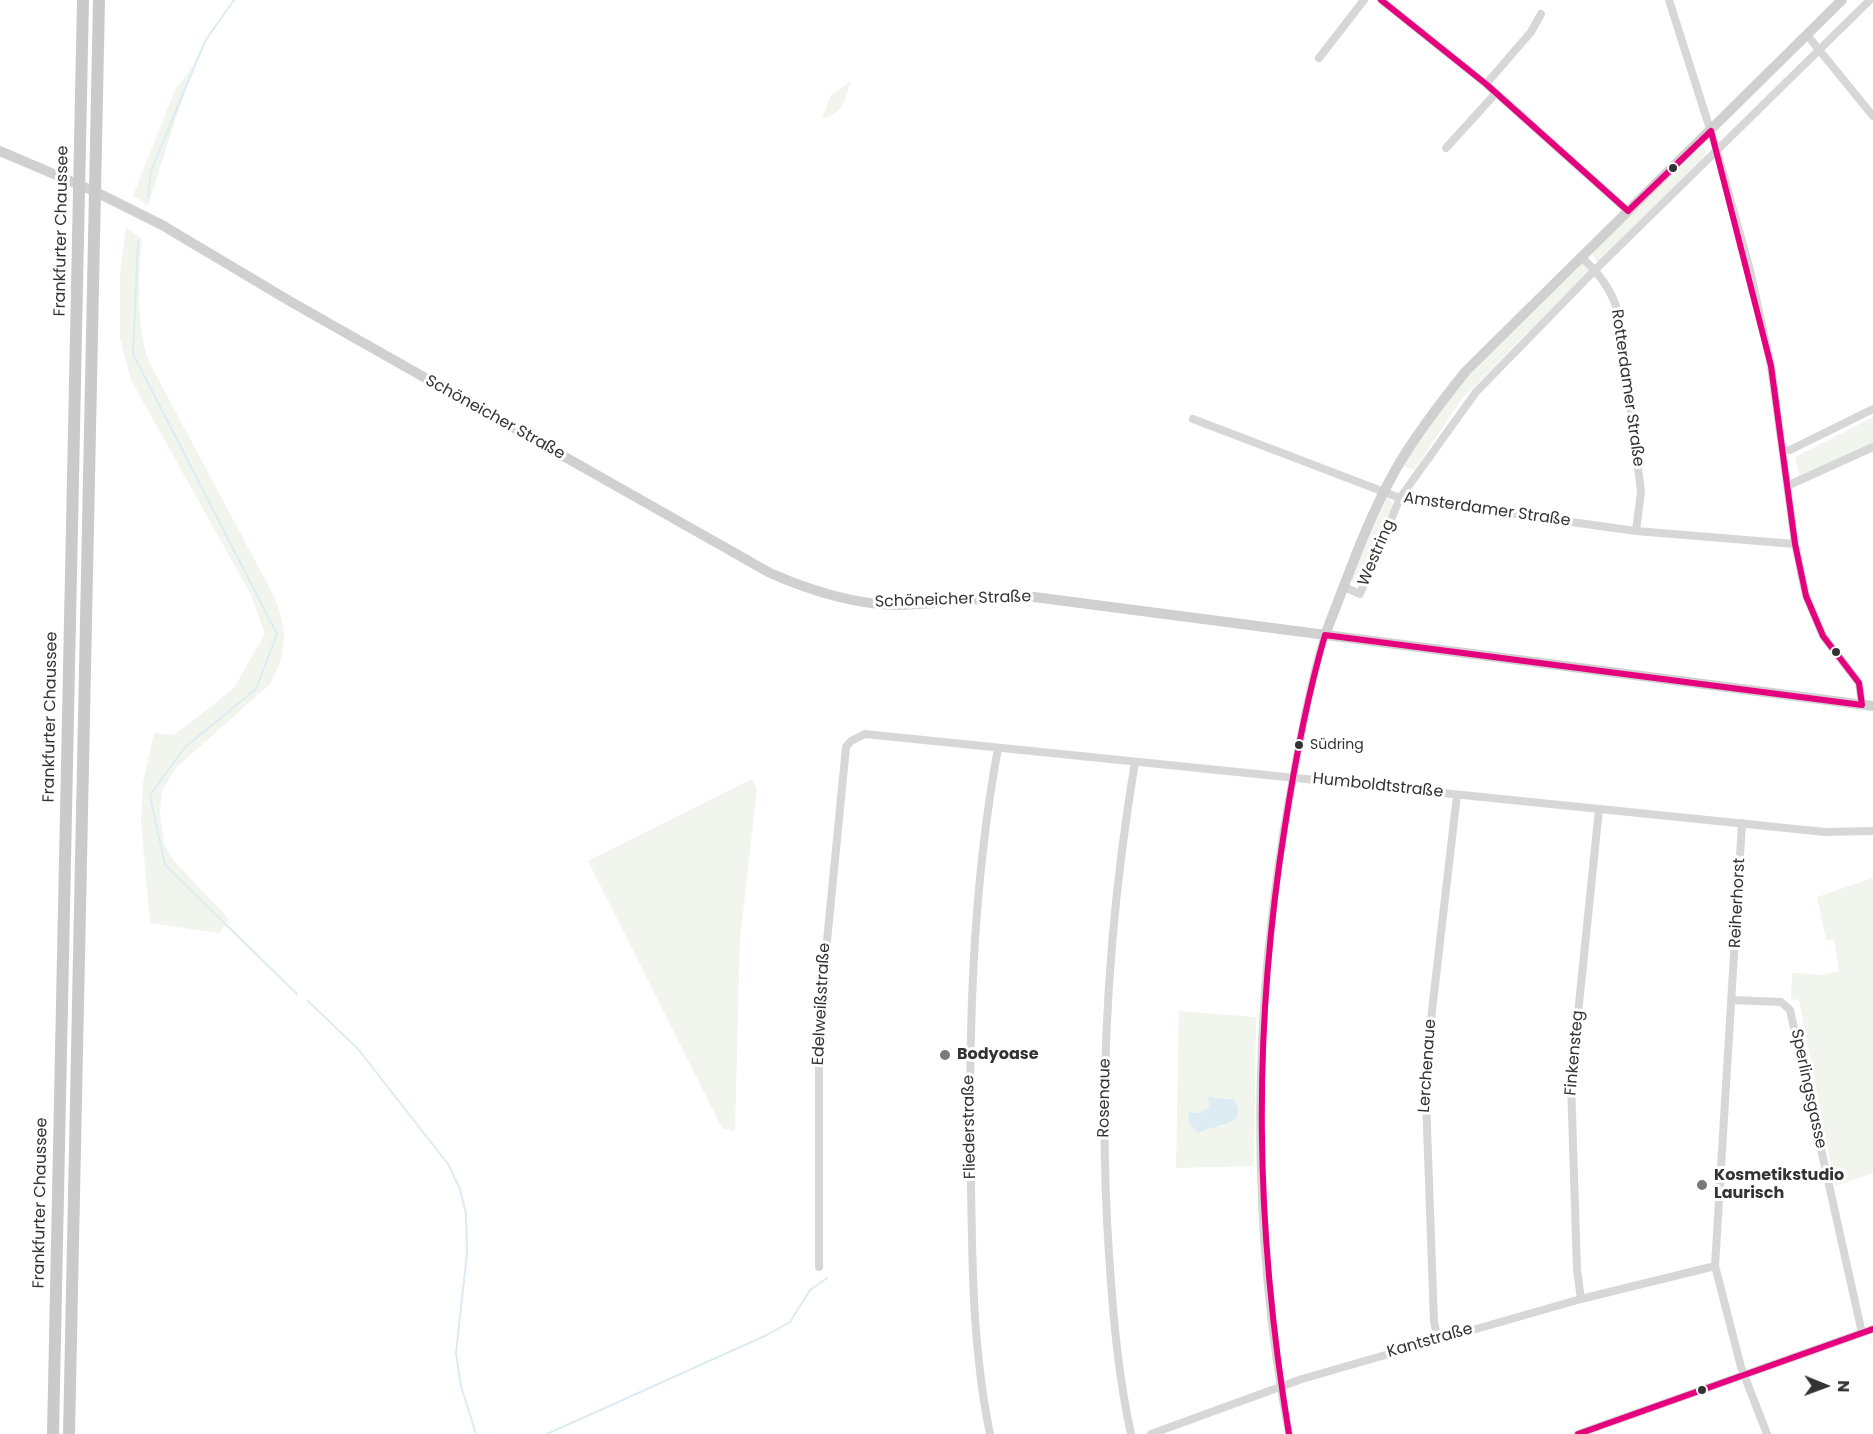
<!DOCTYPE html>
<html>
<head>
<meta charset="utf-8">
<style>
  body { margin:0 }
  #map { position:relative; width:1873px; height:1434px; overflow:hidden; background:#fff; font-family:Poppins,sans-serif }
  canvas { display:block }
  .north { position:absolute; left:1795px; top:1356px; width:60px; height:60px; -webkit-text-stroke:4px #fff; paint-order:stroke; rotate:91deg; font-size:16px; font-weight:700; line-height:24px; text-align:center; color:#333 }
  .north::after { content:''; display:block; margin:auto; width:21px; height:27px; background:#333; clip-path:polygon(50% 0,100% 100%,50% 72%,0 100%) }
</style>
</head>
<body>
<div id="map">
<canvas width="1873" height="1434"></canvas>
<div class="north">N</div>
</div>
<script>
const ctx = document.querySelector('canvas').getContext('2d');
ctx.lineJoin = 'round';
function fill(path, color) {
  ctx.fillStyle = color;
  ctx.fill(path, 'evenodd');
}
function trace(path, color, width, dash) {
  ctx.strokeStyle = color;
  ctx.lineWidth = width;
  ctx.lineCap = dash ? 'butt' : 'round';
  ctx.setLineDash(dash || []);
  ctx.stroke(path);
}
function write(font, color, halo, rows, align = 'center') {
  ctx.font = font + ' Poppins,sans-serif';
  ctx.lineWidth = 6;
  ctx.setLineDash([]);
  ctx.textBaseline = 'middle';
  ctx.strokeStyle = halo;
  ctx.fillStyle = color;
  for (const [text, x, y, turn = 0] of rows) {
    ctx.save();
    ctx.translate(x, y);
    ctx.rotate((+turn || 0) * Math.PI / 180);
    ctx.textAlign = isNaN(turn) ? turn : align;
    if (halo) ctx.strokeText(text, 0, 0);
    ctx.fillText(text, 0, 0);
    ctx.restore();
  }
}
fill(new Path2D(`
  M 193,65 L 148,205 L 133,196 L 175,90 Z
  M 851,81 C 844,102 844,112 822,119 L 831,95 Z
  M 1704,144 L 1706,155 L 1598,264 L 1591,253 Z
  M 126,227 L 142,239 C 138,280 136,320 148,360 L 275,598 C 288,631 287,653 270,684 L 176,768 L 162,791 L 160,814 L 164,844 L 174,861 L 229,919 L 219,933 L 150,923 L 141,822 L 143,783 L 154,733 L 174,735 L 234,688 L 265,634 L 251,595 L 131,380 L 120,338 L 120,274 Z
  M 1582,263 L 1589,271 L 1461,400 L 1414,470 L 1403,466 L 1452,392 Z
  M 1873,417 L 1873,443 L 1800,479 L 1795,457 Z
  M 1387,497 L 1393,504 L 1360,585 L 1350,580 Z
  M 752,779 L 757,789 L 740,939 L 735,1131 L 722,1128 L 588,861 Z
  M 1873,878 L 1873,1173 L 1835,1186 L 1799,1000 L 1791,999 L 1792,973 L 1823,975 L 1839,971 L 1834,939 L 1826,940 L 1817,897 Z
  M 1179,1011 L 1256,1017 L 1254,1166 L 1176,1168 ZM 1208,1098 L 1223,1126 L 1212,1127 L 1199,1133 L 1189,1112 L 1200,1113 L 1209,1107 Z`), '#f1f5ed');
fill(new Path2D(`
  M 1208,1097 L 1234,1100 L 1238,1109 L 1236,1119 C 1224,1126 1211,1127 1198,1133 L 1188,1122 L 1189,1112 L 1200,1113 L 1209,1107 Z`), '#ddebf3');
trace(new Path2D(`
  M 148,198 L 151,171 L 205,41 L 234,0
  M 138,241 L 133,354 L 277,634 L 256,689 L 185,747 L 150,795 L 165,865 L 297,994
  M 308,1001 L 358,1049 L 448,1164 L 460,1189 L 466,1214 L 467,1253 L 456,1353 L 461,1386 L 476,1434
  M 547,1434 L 767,1335 L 790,1322 L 810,1290 L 827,1278`), '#ddebf3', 2);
trace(new Path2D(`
  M 1381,0 L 1486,84 L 1628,211
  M 1669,0 L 1717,151 L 1750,270 L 1771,366 L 1795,544 L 1806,596 L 1823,636 L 1859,683 L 1862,705
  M 1807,35 L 1873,116
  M 1319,58 L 1364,0
  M 1486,84 L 1531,32 L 1541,14
  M 1446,148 L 1496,93
  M 1581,257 C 1599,273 1611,289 1618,312 L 1641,491 L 1636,531
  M 1193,419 L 1400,498 L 1636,531 L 1795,544
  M 1783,451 L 1790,450 L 1873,409
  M 1787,486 L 1873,447
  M 1344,587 L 1360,594 L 1400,498 L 1476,392 L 1595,270 L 1870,0
  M 1742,823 L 1715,1266 L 1741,1367 L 1767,1434
  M 1732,1000 L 1781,1002 L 1790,1010 L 1862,1333
  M 819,1267 L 819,1058 L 823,982 L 846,747 L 851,741 L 865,734 L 1825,832 L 1873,831
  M 1581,1299 L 1577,1270 L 1571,1082 L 1599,809
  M 1438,1339 L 1434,1322 L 1425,1071 L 1457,795
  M 990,1434 C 973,1352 972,1265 971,1181 C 968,1037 972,890 998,748
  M 1131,1434 C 1118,1375 1113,1315 1109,1254 C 1098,1090 1108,924 1135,762
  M 1151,1434 L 1302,1379 L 1347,1366 L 1581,1299 L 1715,1266
  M 1289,1434 C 1249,1223 1252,1005 1290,794 C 1300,741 1309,686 1325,635
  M 1578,1434 L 1873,1329`), '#d7d7d7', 8);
trace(new Path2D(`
  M 0,151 L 96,192 L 162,225 L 293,303 L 770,573 C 809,590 851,604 895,605 C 941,605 988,595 1034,597 L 1873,706
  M 1325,635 C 1347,579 1367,520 1396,469 C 1416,434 1441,402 1466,371 L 1842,0`), '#d0d0d0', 10);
trace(new Path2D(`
  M 53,1434 L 83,0
  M 69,1434 L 99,0`), '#cacaca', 12);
trace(new Path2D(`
  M 1381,0 L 1486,84 L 1628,211
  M 1711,131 L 1771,366 L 1795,544 L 1806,596 L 1823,636 L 1859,683 L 1862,705
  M 1628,211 L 1711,131
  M 1325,635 L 1862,705
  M 1289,1434 C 1255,1227 1252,1033 1285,826 C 1295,761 1307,697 1325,635
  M 1578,1434 L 1873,1329`), '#e5007d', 6);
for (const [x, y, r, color] of [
  [1673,168,5,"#333"],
  [1836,652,5,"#333"],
  [1299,745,5,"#333"],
  [945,1055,6,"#7a7a7a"],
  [1702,1185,6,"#7a7a7a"],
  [1702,1390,5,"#333"]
]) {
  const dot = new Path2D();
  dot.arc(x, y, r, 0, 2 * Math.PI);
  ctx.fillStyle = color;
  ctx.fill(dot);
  trace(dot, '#fff', 2);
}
write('14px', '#333', '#fff', [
  ["Südring",1310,745]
], 'left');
write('16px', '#333', '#fff', [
  ["Frankfurter Chaussee",62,231,-89],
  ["Rotterdamer Straße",1627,388,82],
  ["Schöneicher Straße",495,418,29],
  ["Amsterdamer Straße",1487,510,8],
  ["Westring",1377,553,-67],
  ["Schöneicher Straße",953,600,-2],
  ["Frankfurter Chaussee",51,717,-89],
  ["Humboldtstraße",1378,786,6],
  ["Reiherhorst",1738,903,-87],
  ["Edelweißstraße",822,1004,-87],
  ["Finkensteg",1575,1053,-85],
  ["Lerchenaue",1428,1066,-86],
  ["Sperlingsgasse",1808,1089,78],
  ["Rosenaue",1105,1098,-89],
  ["Fliederstraße",970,1127,-91],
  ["Frankfurter Chaussee",41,1203,-89],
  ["Kantstraße",1430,1341,-16]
]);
write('bold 16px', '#333', '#fff', [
  ["Bodyoase",957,1055],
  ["Kosmetikstudio",1714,1176],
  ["Laurisch",1714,1194]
], 'left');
</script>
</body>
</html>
